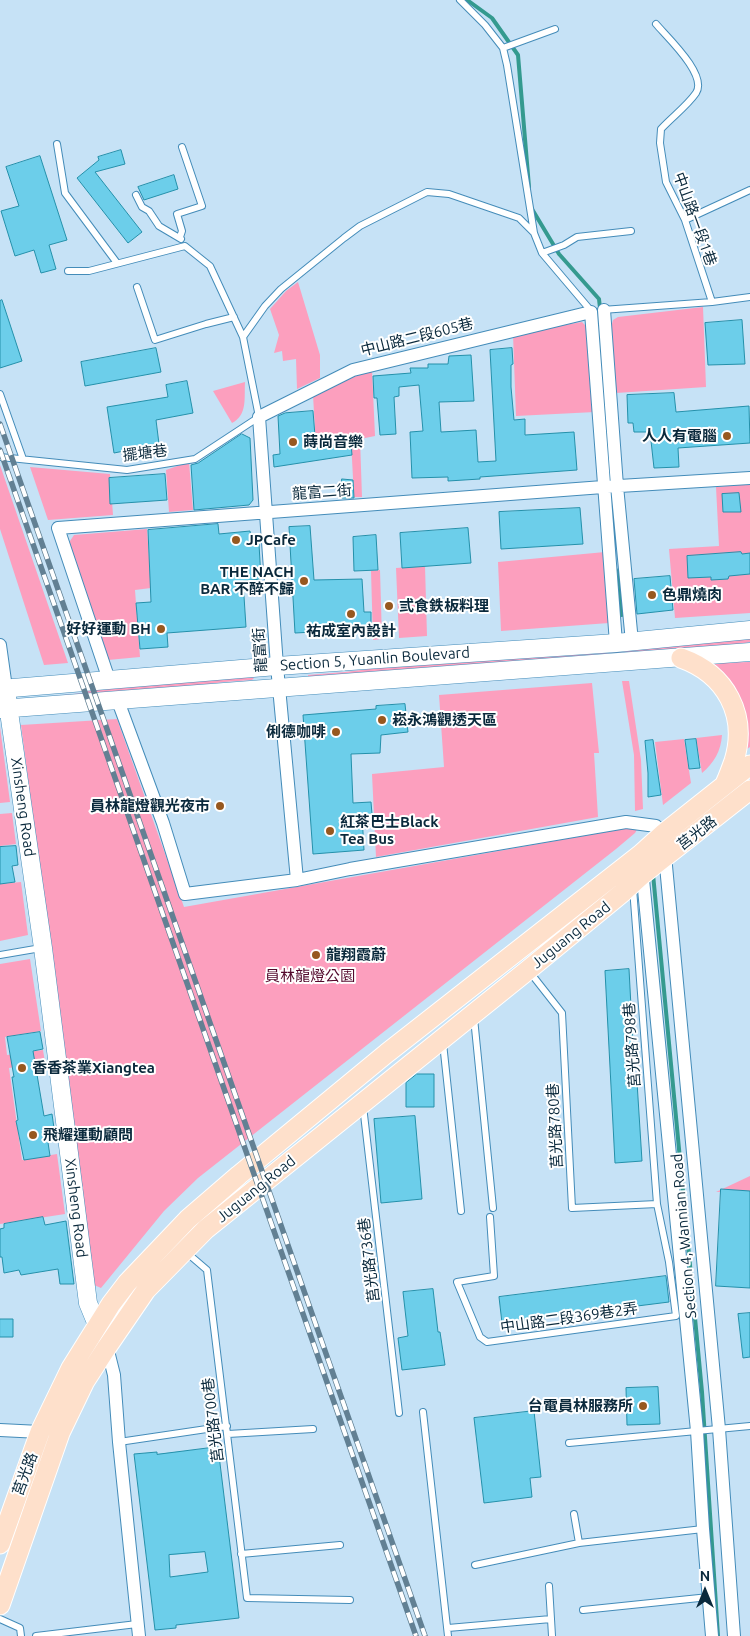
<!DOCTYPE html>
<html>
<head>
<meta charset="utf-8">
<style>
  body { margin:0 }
  #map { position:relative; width:750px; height:1636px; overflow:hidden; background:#c6e2f6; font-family:Ubuntu,sans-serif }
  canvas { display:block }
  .north { position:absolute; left:680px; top:1566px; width:50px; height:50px; -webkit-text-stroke:4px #fff; paint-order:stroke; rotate:0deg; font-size:14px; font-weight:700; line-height:20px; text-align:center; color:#0a293c }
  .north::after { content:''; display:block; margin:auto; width:18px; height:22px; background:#0a293c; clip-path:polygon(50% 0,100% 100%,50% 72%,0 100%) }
</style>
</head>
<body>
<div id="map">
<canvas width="750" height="1636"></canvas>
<div class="north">N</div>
</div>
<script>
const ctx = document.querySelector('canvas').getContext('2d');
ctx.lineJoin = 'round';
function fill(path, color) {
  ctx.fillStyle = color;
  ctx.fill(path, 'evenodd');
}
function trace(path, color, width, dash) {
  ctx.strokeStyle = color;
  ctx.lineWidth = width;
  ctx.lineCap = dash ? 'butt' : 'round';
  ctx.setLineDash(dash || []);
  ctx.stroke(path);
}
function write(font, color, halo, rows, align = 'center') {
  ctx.font = font + ' Ubuntu,"Noto Sans TC",sans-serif';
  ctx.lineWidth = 4;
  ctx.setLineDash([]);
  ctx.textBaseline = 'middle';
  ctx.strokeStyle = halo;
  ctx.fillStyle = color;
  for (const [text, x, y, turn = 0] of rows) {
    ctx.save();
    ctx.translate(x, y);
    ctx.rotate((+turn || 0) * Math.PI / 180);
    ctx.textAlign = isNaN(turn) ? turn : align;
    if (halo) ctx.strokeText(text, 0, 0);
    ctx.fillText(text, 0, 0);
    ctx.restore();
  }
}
fill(new Path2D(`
  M 298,282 L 320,355 L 320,378 L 297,389 L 296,359 L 283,361 L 282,351 L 274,353 L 279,335 L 270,309 L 286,291 Z
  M 703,307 L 706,387 L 616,393 L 611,328 L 613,320 L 618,317 Z
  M 582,322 L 589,329 L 595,412 L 516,416 L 513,334 Z
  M 372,370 L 375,436 L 360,439 L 362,497 L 354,497 L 351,440 L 316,447 L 313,395 L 351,377 Z
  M 245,382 C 244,397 248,415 232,423 L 213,391 Z
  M 189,462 L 193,510 L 169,512 L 166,470 Z
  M 0,465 L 68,663 L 44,665 L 0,529 Z
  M 30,467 L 110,474 L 113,515 L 48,520 Z
  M 750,484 L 750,613 L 675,618 L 669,549 L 719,546 L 716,487 Z
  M 147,529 L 151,588 L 135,590 L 140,657 L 108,660 L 68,544 L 74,535 Z
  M 605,552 L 609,623 L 501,631 L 498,562 Z
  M 425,566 L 427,636 L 399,638 L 396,568 Z
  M 380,570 L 382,639 L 373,640 L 371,571 Z
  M 750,638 L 750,642 L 710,650 L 308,678 L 308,675 L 345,672 L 386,667 Z
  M 750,662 L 750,747 L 744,751 L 709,663 Z
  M 252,677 L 254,678 L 252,680 L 224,682 L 178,688 L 33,698 L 83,693 L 92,689 Z
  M 622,681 L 629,681 L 641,760 L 643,809 L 635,811 L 634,755 Z
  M 592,683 L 599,753 L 594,753 L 598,817 L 376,857 L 372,774 L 444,767 L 439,695 Z
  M 117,719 L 184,907 L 639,826 L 635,833 L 616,849 L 198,1178 L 164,1211 L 101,1288 L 94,1285 L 21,725 Z
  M 0,727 L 10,802 L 0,803 Z
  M 722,735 C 721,751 714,763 702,773 L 696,738 Z
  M 684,739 L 691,783 L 663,805 L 655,742 Z
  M 12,813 L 16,844 L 0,846 L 0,814 Z
  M 21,882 L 28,935 L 0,941 L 0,884 Z
  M 30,959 L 41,1031 L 5,1037 L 7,1055 L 43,1050 L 45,1062 L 9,1068 L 22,1160 L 57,1154 L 65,1214 L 0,1224 L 0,964 Z
  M 750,1176 L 750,1191 L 716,1192 Z`), '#fc9fbe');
trace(new Path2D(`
  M 467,0 L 492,18 L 518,55 L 529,187
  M 532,209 L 559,254 L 599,299 L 600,308
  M 619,570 L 622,615
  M 653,874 L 702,1392 L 718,1636`), '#349a8f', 4);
const building = new Path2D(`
  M 121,150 L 125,164 L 95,172 L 142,232 L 128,243 L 77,178 L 99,160 L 98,157 Z
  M 40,156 L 67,240 L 49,245 L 56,269 L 41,273 L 34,250 L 15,256 L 1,211 L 19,206 L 6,167 Z
  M 174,175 L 178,189 L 144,200 L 138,187 Z
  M 2,300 L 22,361 L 0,368 L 0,301 Z
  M 742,320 L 745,364 L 708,365 L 705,323 Z
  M 156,348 L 161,372 L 85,386 L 81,362 Z
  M 512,348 L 513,364 L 511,365 L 511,387 L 514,420 L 525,419 L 525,435 L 574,432 L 577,470 L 480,477 L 480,479 L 448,481 L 448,477 L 412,478 L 410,432 L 423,431 L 419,385 L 399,387 L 399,396 L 394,397 L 396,434 L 380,435 L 377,398 L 374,398 L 373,376 L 411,373 L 410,368 L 428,368 L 428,364 L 448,364 L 449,356 L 471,355 L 474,401 L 439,402 L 441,432 L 476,430 L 478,462 L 496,461 L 490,350 Z
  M 187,381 L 193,413 L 156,420 L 159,444 L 114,453 L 107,407 L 168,397 L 166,385 Z
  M 674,393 L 676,412 L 749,406 L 750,443 L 678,448 L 679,467 L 654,468 L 650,432 L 634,432 L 633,423 L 628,423 L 627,395 Z
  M 313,411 L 316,448 L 339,444 L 351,444 L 352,455 L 274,467 L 273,455 L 280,454 L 278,416 L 285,413 Z
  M 242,434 L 250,438 L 253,500 L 249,505 L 194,510 L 191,465 L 198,463 Z
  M 165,474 L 167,500 L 110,504 L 109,478 Z
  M 342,479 L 353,480 L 354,498 L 342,498 Z
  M 739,493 L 741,512 L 723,512 L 722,494 Z
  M 580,508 L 583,544 L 501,549 L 499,512 Z
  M 218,524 L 219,534 L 250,531 L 252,544 L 259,544 L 261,579 L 243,581 L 246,627 L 167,633 L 168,647 L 140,649 L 136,603 L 151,602 L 148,530 Z
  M 310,526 L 314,580 L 362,579 L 364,612 L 371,612 L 371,629 L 295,633 L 289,527 Z
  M 468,528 L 471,563 L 402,568 L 400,533 Z
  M 376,535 L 378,570 L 354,571 L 353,537 Z
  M 741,552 L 742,554 L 750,553 L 750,574 L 729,576 L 728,579 L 711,580 L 711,577 L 688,578 L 687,556 Z
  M 670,576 L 673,610 L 637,614 L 634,579 Z
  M 405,704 L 408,732 L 381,735 L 380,753 L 351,754 L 353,803 L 371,802 L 372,814 L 362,815 L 364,850 L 313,854 L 303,715 L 376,709 L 376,706 Z
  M 696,739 L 700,768 L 689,769 L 685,740 Z
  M 653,740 L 661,795 L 648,797 L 648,773 L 645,741 Z
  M 16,846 L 18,865 L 12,866 L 15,882 L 0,884 L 0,847 Z
  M 629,969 L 635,1082 L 637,1082 L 642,1161 L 615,1163 L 605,971 Z
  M 40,1032 L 43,1049 L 33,1051 L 44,1116 L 52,1114 L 54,1128 L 46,1129 L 50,1156 L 24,1160 L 16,1121 L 18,1120 L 12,1077 L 14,1077 L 7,1037 Z
  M 417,1074 L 434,1074 L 434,1107 L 406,1107 L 406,1083 Z
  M 415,1116 L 422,1199 L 381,1203 L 374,1119 Z
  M 721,1189 L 750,1191 L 750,1288 L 716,1286 Z
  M 43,1217 L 45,1225 L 66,1221 L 74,1284 L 60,1284 L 58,1269 L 21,1275 L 19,1270 L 4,1273 L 2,1257 L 0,1257 L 0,1229 L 4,1228 L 4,1224 Z
  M 666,1276 L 669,1302 L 502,1323 L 499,1297 Z
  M 433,1289 L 438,1332 L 440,1332 L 445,1365 L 402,1370 L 398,1338 L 408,1336 L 403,1292 Z
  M 750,1313 L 750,1357 L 743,1358 L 738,1314 Z
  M 0,1319 L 13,1319 L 13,1337 L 0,1337 Z
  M 658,1387 L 660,1424 L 627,1425 L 626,1388 Z
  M 534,1411 L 541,1477 L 530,1478 L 532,1497 L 484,1503 L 474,1418 Z
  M 218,1447 L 239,1618 L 176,1625 L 176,1628 L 155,1630 L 134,1454 L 157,1452 L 157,1454 ZM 205,1552 L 208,1572 L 170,1577 L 169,1555 Z`);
fill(building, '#6cceea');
trace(building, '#2490aa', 1);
const lane = new Path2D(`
  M 460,0 L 485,25 L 503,48 L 507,65 L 534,233 L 542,253 L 592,312
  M 656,24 C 667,37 708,75 696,93 C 687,106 672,117 661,129 L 660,143 L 666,182 L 685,220 L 712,302
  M 503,48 L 555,29
  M 57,144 L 65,193 L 117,263
  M 136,195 L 142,207 L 149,211 L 159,226 L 181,239
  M 685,220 L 750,190
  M 180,237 L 182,231 L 177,214 L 202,206 L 182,147
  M 542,253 L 564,245 L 577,237 L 631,231
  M 68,271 L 89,271 L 185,246 L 210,266 L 243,337
  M 137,287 L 155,340 L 206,324 L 234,317
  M 602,310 L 712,302 L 750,297
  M 0,394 L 23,459
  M 0,457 L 127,470 L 195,459 L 259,417 L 243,337 L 265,306 L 281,289 L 344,238 L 360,226 L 427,192 L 449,194 L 519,218 L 534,233
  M 0,955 L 41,948
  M 529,971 L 562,1013 L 572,1208 L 657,1204
  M 474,1018 L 493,1208
  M 443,1043 L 461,1211
  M 363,1106 L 399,1413
  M 490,1217 L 494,1276 L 457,1282 L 480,1337 L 487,1342 L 676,1316 L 669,1262 L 657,1204 L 633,888
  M 186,1252 L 207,1270 L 247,1598 L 350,1600
  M 423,1412 L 448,1636
  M 228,1434 L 313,1429
  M 119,1442 L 227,1426
  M 569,1443 L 750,1426
  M 574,1514 L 579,1543
  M 241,1554 L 340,1545
  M 475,1565 L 579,1543 L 703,1529
  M 549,1586 L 551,1619
  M 583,1610 L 709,1597
  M 0,1619 L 20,1628 L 21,1636
  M 448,1628 L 551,1619 L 552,1636
  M 36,1636 L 137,1624`);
const street = new Path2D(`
  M 604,310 L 617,486 L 632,642
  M 0,645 L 6,688
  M 109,680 L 58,528 L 603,487 L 750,478
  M 118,701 L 163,823 L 185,894 L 297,880 L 350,869 L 626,822 L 656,826 L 663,834 L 719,1429 L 734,1636
  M 642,869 L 697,1431 L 703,1529 L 712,1636
  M 297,880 L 277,666 L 259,417 L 353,370 L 591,312 L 616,643
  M 107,1347 L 114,1375 L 119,1442 L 139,1636
  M 0,1430 L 40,1432`);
const secondary = new Path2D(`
  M 0,689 L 277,666 L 616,643 L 750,630
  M 7,698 L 43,948 L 88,1303 L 102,1337
  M 0,709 L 750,652`);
const primary = new Path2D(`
  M 681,658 C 726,674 748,715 734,761 C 731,769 728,778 724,786
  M 0,1544 L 40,1432 L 71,1368 L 111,1304 L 127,1283 L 188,1219 L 239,1175 L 387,1053 L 641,854 L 663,834 L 750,765
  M 0,1605 L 60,1433 L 85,1381 L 107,1347 L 146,1290 L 206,1229 L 528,970 L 622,893 L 643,874 L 750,790`);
trace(lane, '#448cb9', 8);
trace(street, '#448cb9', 14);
trace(secondary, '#448cb9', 19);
trace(primary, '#fff', 21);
trace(lane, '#fff', 6);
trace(street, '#fff', 12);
trace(secondary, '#fff', 18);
trace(primary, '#fee0cb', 19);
const rail = new Path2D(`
  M 0,424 L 425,1636
  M 0,450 L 416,1636`);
trace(rail, '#628093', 5.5);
trace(rail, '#fff', 4, [11]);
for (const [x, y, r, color] of [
  [727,436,5,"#97581f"],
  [293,442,5,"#97581f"],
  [236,540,5,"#97581f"],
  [304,581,5,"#97581f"],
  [652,595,5,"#97581f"],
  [389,606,5,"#97581f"],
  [351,614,5,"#97581f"],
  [161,629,5,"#97581f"],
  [382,720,5,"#97581f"],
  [336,732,5,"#97581f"],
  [220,806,5,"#97581f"],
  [330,831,5,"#97581f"],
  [316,955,5,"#97581f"],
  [22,1068,5,"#97581f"],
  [33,1135,5,"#97581f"],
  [643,1406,5,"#97581f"]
]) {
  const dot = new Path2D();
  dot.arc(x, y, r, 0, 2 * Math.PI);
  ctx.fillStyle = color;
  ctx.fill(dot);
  trace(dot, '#fff', 2);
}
write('15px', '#0a293c', '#fff', [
  ["中山路一段1巷",695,219,70],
  ["中山路二段605巷",417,337,-14],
  ["擺塘巷",145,453,-7],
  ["龍富二街",322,492,-4],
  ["龍富街",260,650,-94],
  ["Section 5, Yuanlin Boulevard",375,659,-4],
  ["Xinsheng Road",23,807,82],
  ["莒光路",697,833,-38],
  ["Juguang Road",571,935,-39],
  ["莒光路798巷",632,1045,-94],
  ["莒光路780巷",555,1126,-93],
  ["Juguang Road",256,1189,-39],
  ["Xinsheng Road",76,1208,83],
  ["Section 4, Wannian Road",684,1236,-95],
  ["莒光路736巷",369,1260,-97],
  ["中山路二段369巷2弄",569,1318,-8],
  ["莒光路700巷",213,1420,-97],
  ["莒光路",25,1474,-70]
]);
write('bold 15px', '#0a293c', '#fff', [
  ["人人有電腦",717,436,"right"],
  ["蒔尚音樂",303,442],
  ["JPCafe",246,540],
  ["THE NACH",294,572,"right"],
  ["BAR 不醉不歸",294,589,"right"],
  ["色鼎燒肉",662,595],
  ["弎食鉄板料理",399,606],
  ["好好運動 BH",151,629,"right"],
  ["祐成室內設計",351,631,"center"],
  ["崧永鴻觀透天區",392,720],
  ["俐德咖啡",326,732,"right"],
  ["員林龍燈觀光夜市",210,806,"right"],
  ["紅茶巴士Black",340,822],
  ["Tea Bus",340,839],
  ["龍翔霞蔚",326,955],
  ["香香茶業Xiangtea",32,1068],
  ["飛耀運動顧問",43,1135],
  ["台電員林服務所",633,1406,"right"]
], 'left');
write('15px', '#53092c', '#fff', [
  ["員林龍燈公園",310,976]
]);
</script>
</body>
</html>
